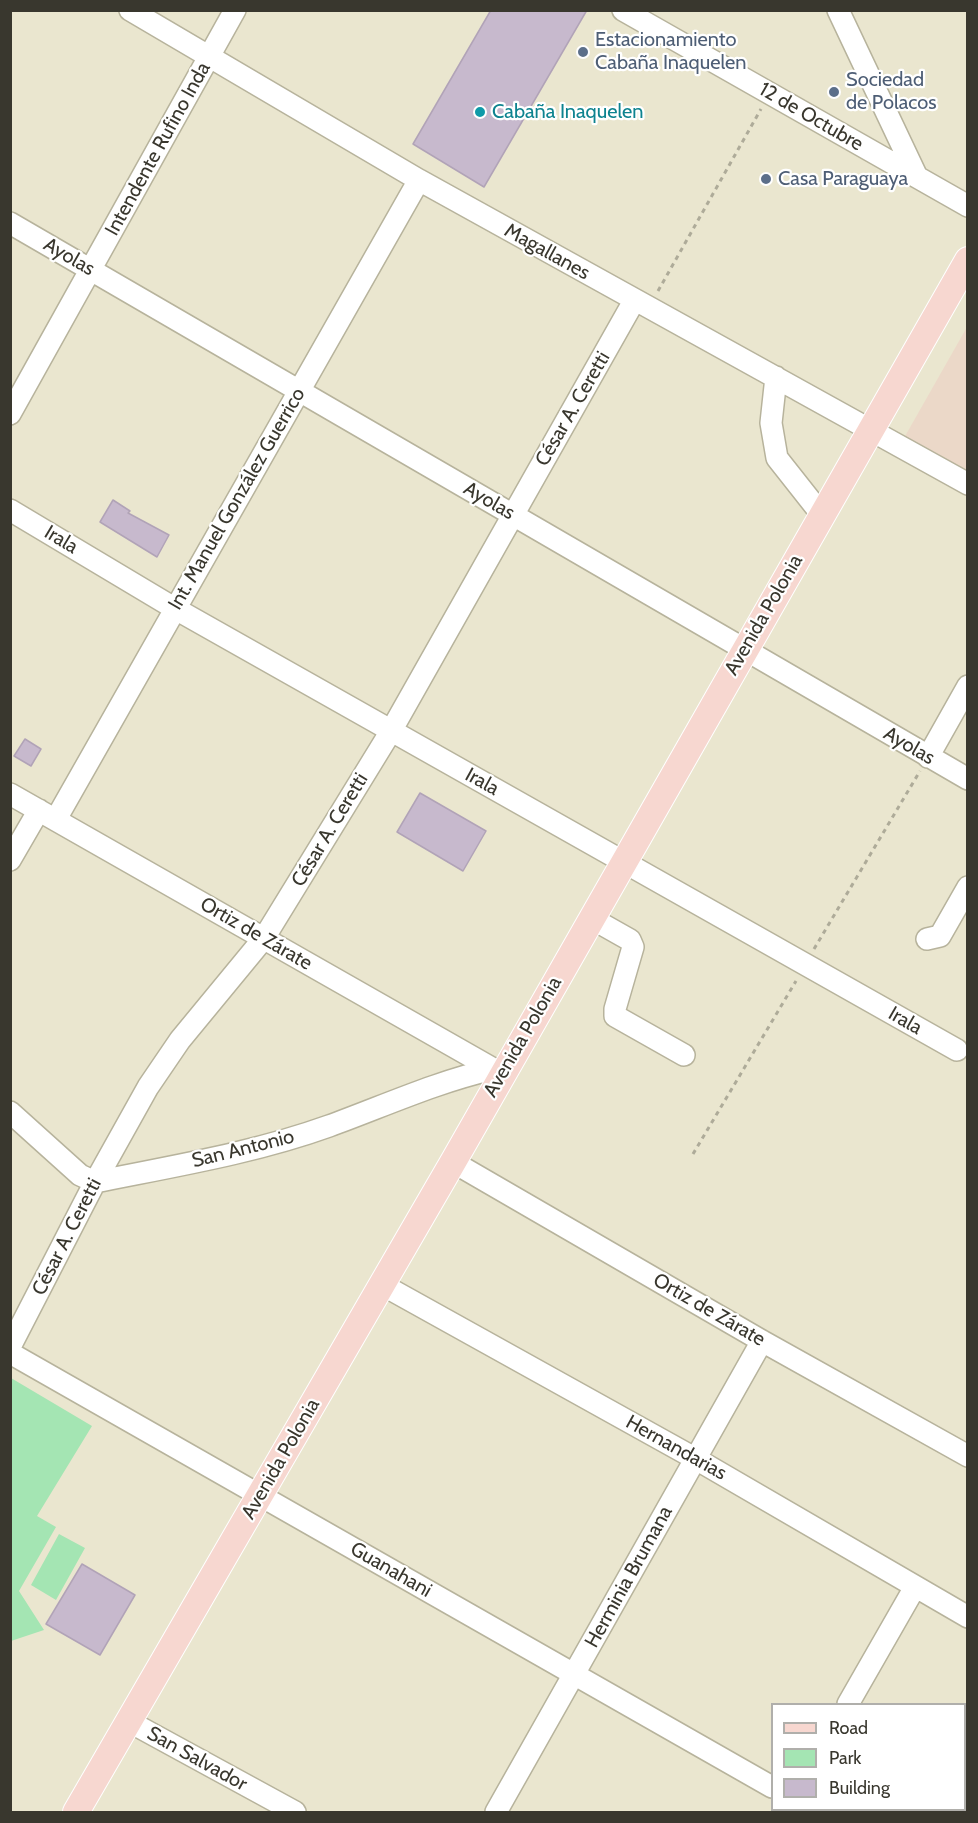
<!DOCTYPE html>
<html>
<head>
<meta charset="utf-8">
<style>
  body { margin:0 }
  #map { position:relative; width:978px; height:1823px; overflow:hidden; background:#eae6cf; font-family:Cabin,sans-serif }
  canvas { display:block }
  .frame { position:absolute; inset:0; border:12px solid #39372e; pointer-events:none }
  .legend { position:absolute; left:771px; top:1703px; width:195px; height:108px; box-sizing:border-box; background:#fff; border:2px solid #b0afab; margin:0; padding:8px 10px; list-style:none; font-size:18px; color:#39372e }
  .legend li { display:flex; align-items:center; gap:12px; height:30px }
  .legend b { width:30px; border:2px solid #b0afab }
</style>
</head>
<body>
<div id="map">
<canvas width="978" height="1823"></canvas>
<div class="frame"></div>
<ul class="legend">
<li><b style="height:8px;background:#f7d7d0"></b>Road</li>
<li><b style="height:16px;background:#a4e5b3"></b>Park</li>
<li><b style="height:16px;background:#c7b9cd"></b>Building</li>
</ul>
</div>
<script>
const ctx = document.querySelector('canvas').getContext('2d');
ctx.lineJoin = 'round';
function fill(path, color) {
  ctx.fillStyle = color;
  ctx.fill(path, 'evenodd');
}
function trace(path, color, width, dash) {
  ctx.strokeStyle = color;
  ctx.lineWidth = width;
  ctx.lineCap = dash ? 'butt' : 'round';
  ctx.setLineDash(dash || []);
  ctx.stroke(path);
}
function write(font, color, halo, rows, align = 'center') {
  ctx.font = font + ' Cabin,sans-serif';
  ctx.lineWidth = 4.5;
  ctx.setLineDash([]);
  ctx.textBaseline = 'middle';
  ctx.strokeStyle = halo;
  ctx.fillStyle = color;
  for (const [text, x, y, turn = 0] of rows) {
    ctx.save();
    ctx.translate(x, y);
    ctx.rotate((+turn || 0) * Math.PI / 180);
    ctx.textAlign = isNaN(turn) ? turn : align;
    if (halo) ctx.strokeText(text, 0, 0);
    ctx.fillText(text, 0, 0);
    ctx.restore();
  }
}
fill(new Path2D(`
  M 967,327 L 967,474 L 904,438 Z`), '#ebd8c8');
fill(new Path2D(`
  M 11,1378 L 92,1426 L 37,1516 L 56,1527 L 19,1591 L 44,1630 L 11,1641 Z
  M 59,1534 L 85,1548 L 56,1600 L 31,1585 Z`), '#a4e5b3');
const building = new Path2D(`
  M 491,10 L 587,10 L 484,187 L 413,144 Z
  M 113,500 L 130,511 L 128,513 L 169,535 L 157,557 L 100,522 Z
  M 25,739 L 41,749 L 31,766 L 14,756 Z
  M 420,793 L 486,831 L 463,871 L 397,832 Z
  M 82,1564 L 135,1595 L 100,1655 L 46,1624 Z`);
fill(building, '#c7b9cd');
trace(building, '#b1a3b7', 1.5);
const minor = new Path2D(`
  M 130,10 L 419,180 L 968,484
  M 623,10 L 968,206
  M 838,10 L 917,177
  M 10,223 L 968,779
  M 776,377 L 771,423 L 777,458 L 822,515
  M 10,414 L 235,10
  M 10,510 L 174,608 L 957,1050
  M 928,757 L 968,686
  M 10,794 L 502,1074
  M 56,819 L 419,180
  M 10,860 L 39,810
  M 591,918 L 630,940 L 633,947 L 615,1009 L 615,1016 L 684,1055
  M 927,939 L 940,936 L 968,887
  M 10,1112 L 80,1175 L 95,1182 C 174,1166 254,1153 329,1126 C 384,1106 436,1082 493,1069
  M 453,1162 L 762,1341 L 968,1456
  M 381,1284 L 696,1459 L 968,1617
  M 10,1347 L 95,1182 L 148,1087 L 180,1040 L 264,938 L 391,731 L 634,301
  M 10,1353 L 772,1787
  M 848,1704 L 915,1587
  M 130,1722 L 295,1812
  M 813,1810 L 818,1812
  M 496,1812 L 762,1341
  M 786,1812 L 788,1810`);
const major = new Path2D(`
  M 76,1812 L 453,1162 L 968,260`);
trace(minor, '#b7b39c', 24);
trace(major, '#fff', 28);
trace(new Path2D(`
  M 658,291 L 761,109
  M 814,949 L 920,771
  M 693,1154 L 796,981`), '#aeab99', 3, [4.5, 4.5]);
trace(minor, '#fff', 21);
trace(major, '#f7d7d0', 26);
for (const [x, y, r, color] of [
  [583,52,6,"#5c6f8a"],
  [834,92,6,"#5c6f8a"],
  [480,112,6,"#0f9aa8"],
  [766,179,6,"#5c6f8a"]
]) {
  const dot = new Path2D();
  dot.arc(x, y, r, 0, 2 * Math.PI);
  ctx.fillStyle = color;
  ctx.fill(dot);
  trace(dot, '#fff', 2);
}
write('20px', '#4e5e75', '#fff', [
  ["Estacionamiento",595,40],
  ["Cabaña Inaquelen",595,63],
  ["Sociedad",846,80],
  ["de Polacos",846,103],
  ["Casa Paraguaya",778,179]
], 'left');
write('20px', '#0d838f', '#fff', [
  ["Cabaña Inaquelen",492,112]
], 'left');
write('20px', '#39372e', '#fff', [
  ["12 de Octubre",811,117,30],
  ["Intendente Rufino Inda",158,149,-61],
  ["Magallanes",547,252,29],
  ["Ayolas",69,257,30],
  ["César A. Ceretti",573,409,-60],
  ["Int. Manuel González Guerrico",237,499,-60],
  ["Ayolas",489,501,30],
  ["Irala",61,540,31],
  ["Avenida Polonia",764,615,-60],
  ["Ayolas",909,746,30],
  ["Irala",482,782,29],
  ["César A. Ceretti",330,830,-59],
  ["Ortiz de Zárate",256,934,30],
  ["Irala",905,1021,30],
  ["Avenida Polonia",523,1037,-60],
  ["San Antonio",243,1149,-14],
  ["César A. Ceretti",67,1237,-63],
  ["Ortiz de Zárate",709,1310,30],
  ["Hernandarias",676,1448,29],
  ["Avenida Polonia",281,1459,-60],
  ["Guanahani",391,1570,30],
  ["Herminia Brumana",629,1577,-61],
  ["San Salvador",197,1759,29]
]);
</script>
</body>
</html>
